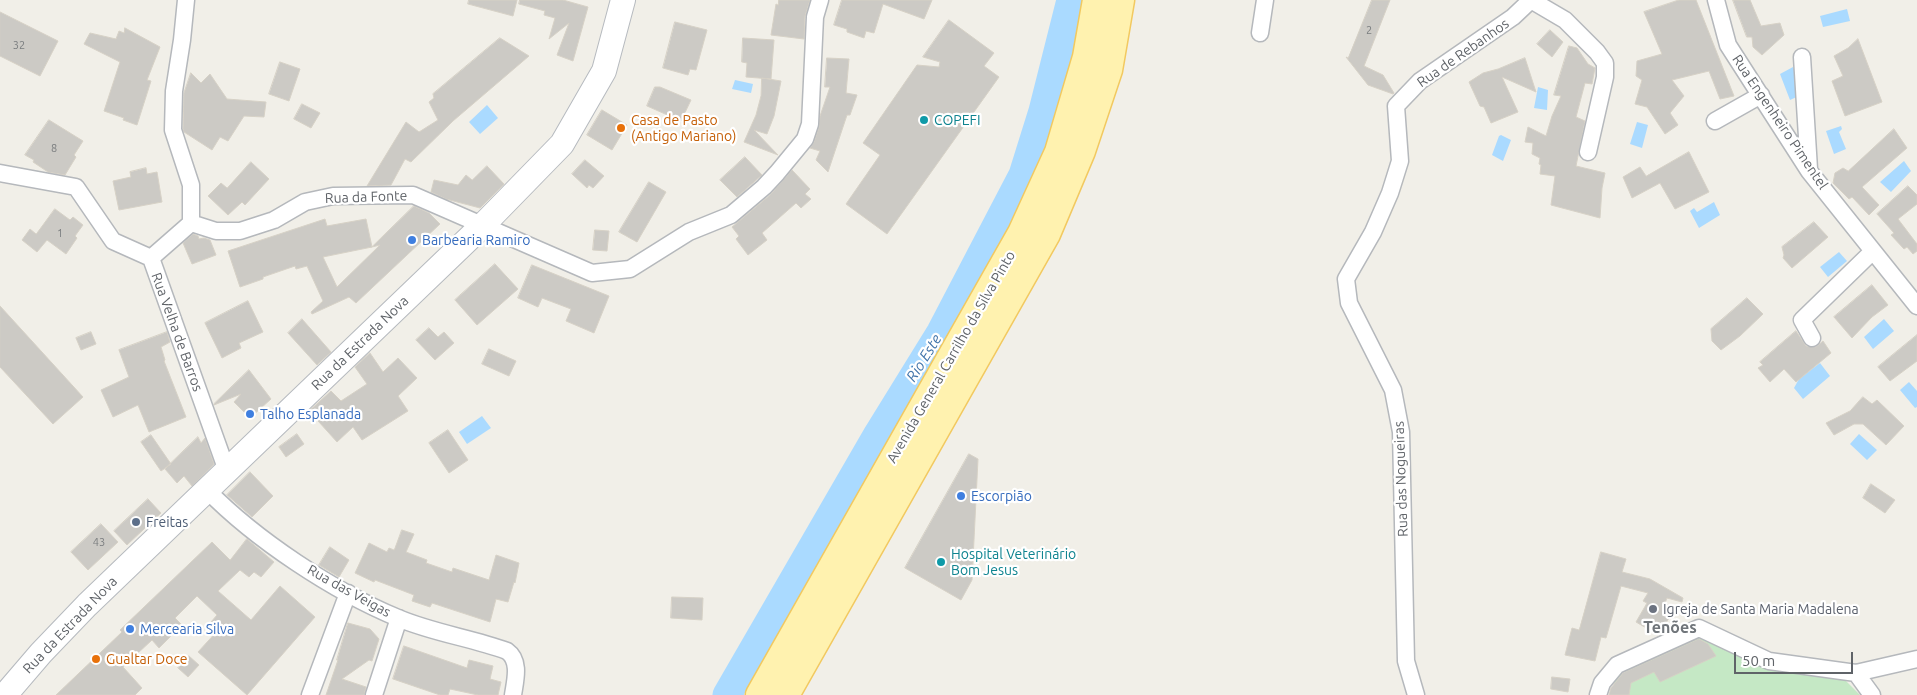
<!DOCTYPE html>
<html>
<head>
<meta charset="utf-8">
<style>
  body { margin:0 }
  #map { position:relative; width:1917px; height:695px; overflow:hidden; background:#f1efe8; font-family:Ubuntu,sans-serif }
  canvas { display:block }
  .scale { position:absolute; left:1734px; top:652px; width:119px; height:22px; box-sizing:border-box; border:2px solid #5f6368; border-top:0; padding-left:6px; font-size:15px; line-height:18px; white-space:nowrap; color:#5f6368; -webkit-text-stroke:4px #fff; paint-order:stroke }
</style>
</head>
<body>
<div id="map">
<canvas width="1917" height="695"></canvas>
<div class="scale">50 m</div>
</div>
<script>
const ctx = document.querySelector('canvas').getContext('2d');
ctx.lineJoin = 'round';
function fill(path, color) {
  ctx.fillStyle = color;
  ctx.fill(path, 'evenodd');
}
function trace(path, color, width, dash) {
  ctx.strokeStyle = color;
  ctx.lineWidth = width;
  ctx.lineCap = dash ? 'butt' : 'round';
  ctx.setLineDash(dash || []);
  ctx.stroke(path);
}
function write(font, color, halo, rows, align = 'center') {
  ctx.font = font + ' Ubuntu,sans-serif';
  ctx.lineWidth = 4.5;
  ctx.setLineDash([]);
  ctx.textBaseline = 'middle';
  ctx.strokeStyle = halo;
  ctx.fillStyle = color;
  for (const [text, x, y, turn = 0] of rows) {
    ctx.save();
    ctx.translate(x, y);
    ctx.rotate((+turn || 0) * Math.PI / 180);
    ctx.textAlign = isNaN(turn) ? turn : align;
    if (halo) ctx.strokeText(text, 0, 0);
    ctx.fillText(text, 0, 0);
    ctx.restore();
  }
}
fill(new Path2D(`
  M 1701,631 L 1842,677 L 1860,695 L 1611,695 L 1616,677 Z`), '#c5e8c5');
fill(new Path2D(`
  M 1847,9 L 1850,21 L 1823,27 L 1820,16 Z
  M 1793,67 L 1801,84 L 1801,95 L 1790,100 L 1780,74 Z
  M 735,80 L 753,84 L 751,93 L 732,89 Z
  M 1538,87 L 1548,90 L 1547,110 L 1534,108 Z
  M 487,105 L 498,118 L 480,134 L 469,122 Z
  M 1637,122 L 1648,125 L 1642,148 L 1630,144 Z
  M 1841,126 L 1842,129 L 1839,132 L 1846,149 L 1834,154 L 1826,131 Z
  M 1501,135 L 1511,140 L 1503,161 L 1492,155 L 1499,136 Z
  M 1904,161 L 1911,171 L 1891,192 L 1880,182 Z
  M 1714,202 L 1720,215 L 1699,228 L 1690,211 L 1694,208 L 1697,212 Z
  M 1839,252 L 1847,261 L 1828,277 L 1820,267 Z
  M 1884,319 L 1894,331 L 1873,349 L 1864,337 Z
  M 1820,363 L 1830,376 L 1803,399 L 1794,388 L 1799,379 Z
  M 1909,382 L 1917,391 L 1917,407 L 1915,408 L 1900,390 Z
  M 482,416 L 491,428 L 467,444 L 459,432 Z
  M 1859,434 L 1877,450 L 1867,460 L 1850,444 Z`), '#aadaff');
trace(new Path2D(`
  M 727,695 L 878,434 L 941,332 L 1023,175 L 1043,111 L 1071,0`), '#aadaff', 29);
const building = new Path2D(`
  M 469,0 L 517,0 L 513,16 L 468,4 Z
  M 520,0 L 563,0 L 588,7 L 573,61 L 557,55 L 569,23 L 549,39 L 555,18 L 544,15 L 545,11 L 519,4 Z
  M 779,0 L 810,0 L 805,16 L 804,39 L 771,35 L 776,4 L 778,5 Z
  M 842,0 L 932,0 L 924,19 L 883,4 L 874,33 L 866,31 L 864,38 L 847,32 L 847,29 L 834,25 Z
  M 1372,0 L 1390,0 L 1364,66 L 1383,75 L 1394,93 L 1393,94 L 1368,85 L 1346,57 L 1348,58 Z
  M 1679,0 L 1696,0 L 1734,96 L 1720,99 L 1709,71 L 1672,80 L 1684,96 L 1670,113 L 1678,125 L 1665,134 L 1647,107 L 1635,104 L 1642,80 L 1636,76 L 1637,61 L 1662,54 L 1644,12 Z
  M 1733,0 L 1750,0 L 1761,26 L 1780,23 L 1784,35 L 1762,55 L 1753,47 L 1752,37 L 1747,37 Z
  M 0,12 L 58,41 L 40,76 L 0,56 Z
  M 949,20 L 994,53 L 984,66 L 999,77 L 887,234 L 846,204 L 880,155 L 863,143 L 917,65 L 939,67 L 940,62 L 923,57 Z
  M 675,22 L 707,30 L 696,70 L 690,69 L 688,75 L 663,68 Z
  M 125,28 L 160,47 L 147,80 L 151,81 L 137,125 L 123,120 L 124,118 L 104,111 L 120,62 L 84,44 L 90,33 L 116,39 L 119,31 L 124,33 Z
  M 1550,30 L 1563,42 L 1552,57 L 1537,44 Z
  M 500,38 L 529,56 L 453,121 L 411,162 L 405,159 L 391,185 L 367,186 L 406,122 L 419,132 L 438,120 L 429,102 L 434,98 L 433,94 Z
  M 743,38 L 774,40 L 771,79 L 746,77 L 747,63 L 742,62 Z
  M 1858,39 L 1882,102 L 1845,116 L 1832,81 L 1843,76 L 1834,56 L 1848,48 Z
  M 1569,46 L 1577,48 L 1588,64 L 1595,68 L 1592,84 L 1585,83 L 1576,117 L 1585,121 L 1576,166 L 1605,173 L 1602,188 L 1600,218 L 1551,205 L 1555,176 L 1540,174 L 1541,165 L 1539,164 L 1540,158 L 1532,154 L 1533,143 L 1525,142 L 1528,127 L 1546,136 L 1552,116 L 1561,96 L 1554,95 Z
  M 827,58 L 849,59 L 846,93 L 857,95 L 850,115 L 847,115 L 828,172 L 816,160 L 820,151 L 810,148 L 814,142 L 819,127 L 820,116 L 830,87 L 825,87 Z
  M 1525,58 L 1536,92 L 1502,77 L 1518,112 L 1491,123 L 1484,107 L 1480,106 L 1469,82 L 1483,73 L 1498,69 Z
  M 280,62 L 300,69 L 289,101 L 269,94 Z
  M 191,73 L 201,83 L 210,74 L 227,99 L 266,102 L 264,117 L 244,116 L 228,141 L 220,137 L 212,150 L 184,132 L 183,129 L 184,93 Z
  M 762,78 L 781,81 L 774,116 L 767,134 L 754,130 L 778,155 L 744,142 L 756,115 L 761,96 Z
  M 655,87 L 660,87 L 691,100 L 681,121 L 647,106 Z
  M 302,104 L 320,113 L 311,128 L 294,119 Z
  M 602,110 L 627,125 L 612,150 L 587,135 Z
  M 49,120 L 83,141 L 74,155 L 76,157 L 65,175 L 48,172 L 33,162 L 34,160 L 25,155 Z
  M 1894,129 L 1907,148 L 1862,187 L 1879,205 L 1869,215 L 1852,197 L 1849,199 L 1833,183 L 1835,173 L 1843,168 L 1848,171 Z
  M 1689,152 L 1709,192 L 1675,209 L 1660,183 L 1632,198 L 1623,177 L 1640,167 L 1646,176 Z
  M 745,157 L 762,175 L 737,197 L 720,180 Z
  M 585,160 L 604,176 L 593,188 L 589,185 L 587,188 L 572,174 Z
  M 251,162 L 269,179 L 245,205 L 242,202 L 228,215 L 208,196 L 221,183 L 227,188 Z
  M 487,166 L 504,184 L 480,208 L 446,199 L 431,192 L 434,180 L 458,185 L 466,175 L 472,180 Z
  M 146,168 L 147,174 L 157,172 L 162,202 L 119,210 L 113,181 L 131,177 L 130,172 Z
  M 792,170 L 810,189 L 805,194 L 811,199 L 801,208 L 796,203 L 762,233 L 767,240 L 748,255 L 736,239 L 739,236 L 732,227 L 770,195 Z
  M 649,182 L 666,192 L 637,242 L 619,232 Z
  M 1908,186 L 1917,195 L 1917,204 L 1898,219 L 1917,244 L 1917,251 L 1913,254 L 1907,247 L 1904,249 L 1891,235 L 1894,233 L 1877,214 Z
  M 414,206 L 429,213 L 440,224 L 356,303 L 349,297 L 312,314 L 311,312 L 323,301 L 307,266 L 296,269 L 295,266 L 263,277 L 263,279 L 240,287 L 228,251 L 325,219 L 327,226 L 366,219 L 372,247 L 323,257 L 337,287 L 380,245 L 372,247 Z
  M 55,209 L 70,220 L 73,217 L 83,225 L 75,236 L 77,238 L 66,254 L 47,240 L 37,252 L 22,240 L 30,229 L 36,234 Z
  M 1814,222 L 1828,237 L 1792,268 L 1783,258 L 1784,255 L 1782,247 Z
  M 595,230 L 609,231 L 607,251 L 593,250 Z
  M 193,234 L 198,236 L 199,239 L 204,238 L 210,240 L 216,255 L 192,264 L 183,243 Z
  M 495,264 L 518,289 L 477,325 L 455,300 Z
  M 532,265 L 609,296 L 594,333 L 566,321 L 571,309 L 542,298 L 538,307 L 518,298 Z
  M 1872,285 L 1888,305 L 1872,317 L 1852,338 L 1834,317 Z
  M 1747,298 L 1763,314 L 1740,336 L 1721,350 L 1712,341 L 1711,329 Z
  M 248,301 L 263,332 L 239,343 L 241,348 L 222,358 L 205,323 Z
  M 0,306 L 83,397 L 53,424 L 0,367 Z
  M 302,319 L 331,352 L 317,365 L 288,333 Z
  M 429,328 L 438,337 L 444,332 L 454,343 L 435,360 L 416,340 Z
  M 1796,331 L 1806,346 L 1816,347 L 1823,341 L 1831,353 L 1796,382 L 1784,369 L 1770,382 L 1758,368 L 1763,365 L 1760,362 Z
  M 91,332 L 96,344 L 81,350 L 76,338 Z
  M 167,332 L 170,342 L 161,347 L 165,360 L 164,361 L 186,417 L 149,432 L 138,405 L 113,417 L 101,390 L 129,377 L 119,350 Z
  M 1917,335 L 1917,361 L 1890,381 L 1878,367 Z
  M 489,349 L 516,361 L 509,376 L 482,364 Z
  M 370,353 L 383,372 L 398,358 L 417,378 L 398,396 L 408,411 L 362,440 L 353,427 L 337,442 L 309,411 L 331,391 L 341,401 L 367,384 L 355,367 Z
  M 249,370 L 271,399 L 250,418 L 234,402 L 241,394 L 214,405 L 214,404 Z
  M 1863,397 L 1872,404 L 1877,400 L 1904,426 L 1886,445 L 1863,424 L 1854,424 L 1834,435 L 1826,423 L 1850,411 Z
  M 448,430 L 468,460 L 449,473 L 429,443 Z
  M 297,434 L 304,444 L 286,457 L 279,447 Z
  M 151,435 L 171,464 L 161,471 L 141,442 Z
  M 198,437 L 201,443 L 205,438 L 214,464 L 192,486 L 184,476 L 177,483 L 165,469 Z
  M 969,454 L 978,459 L 972,580 L 961,600 L 905,568 Z
  M 250,472 L 273,496 L 252,517 L 227,495 Z
  M 1871,484 L 1895,500 L 1885,513 L 1863,498 Z
  M 148,499 L 161,513 L 127,545 L 114,531 Z
  M 101,524 L 118,542 L 88,570 L 71,552 Z
  M 402,530 L 414,534 L 406,552 L 427,560 L 426,563 L 452,572 L 453,568 L 489,580 L 496,555 L 519,563 L 515,583 L 514,582 L 508,602 L 496,599 L 490,622 L 432,603 L 430,607 L 412,601 L 414,595 L 375,580 L 374,582 L 355,573 L 369,543 L 387,552 L 389,548 L 394,550 Z
  M 247,539 L 274,562 L 261,577 L 254,572 L 249,577 L 240,570 L 218,591 L 251,620 L 280,586 L 315,617 L 247,695 L 198,652 L 219,629 L 211,622 L 217,615 L 197,596 L 175,618 L 181,624 L 169,635 L 171,636 L 159,648 L 152,640 L 123,667 L 142,688 L 135,695 L 56,695 L 122,632 L 120,630 L 212,542 L 230,560 Z
  M 330,547 L 349,560 L 339,577 L 319,565 Z
  M 1601,552 L 1626,559 L 1622,572 L 1650,579 L 1683,598 L 1682,602 L 1667,598 L 1665,603 L 1675,609 L 1658,635 L 1636,622 L 1647,603 L 1643,601 L 1648,593 L 1621,586 L 1606,638 L 1601,637 L 1595,661 L 1565,655 L 1572,628 L 1579,630 Z
  M 672,597 L 703,598 L 702,620 L 671,618 Z
  M 348,623 L 370,629 L 379,639 L 372,661 L 369,660 L 342,679 L 366,687 L 364,695 L 326,695 L 338,660 L 337,660 Z
  M 1699,639 L 1708,644 L 1716,656 L 1660,682 L 1654,672 L 1631,683 L 1629,695 L 1609,695 L 1611,688 L 1623,673 Z
  M 404,646 L 467,668 L 469,660 L 493,666 L 490,679 L 501,682 L 498,695 L 478,695 L 450,689 L 448,695 L 440,695 L 393,679 Z
  M 189,656 L 199,665 L 188,677 L 178,668 Z
  M 1552,677 L 1570,679 L 1568,692 L 1551,689 Z`);
fill(building, '#cccac5');
trace(building, '#d6d1c6', 1);
const street = new Path2D(`
  M 186,0 L 182,40 L 174,91 L 173,130 L 191,185 L 191,223 L 151,258 L 227,471
  M 1531,0 L 1565,20 L 1597,52 L 1605,63 L 1605,77 L 1588,152
  M 1716,0 L 1728,45 L 1809,171 L 1917,306
  M 1260,33 L 1265,0
  M 1802,57 L 1809,169
  M 1715,121 L 1761,95
  M 0,173 L 76,187 L 113,241 L 151,258
  M 191,223 L 216,231 L 240,231 L 274,220 L 305,202 L 333,196 L 413,195 L 592,273 L 630,269 L 689,232 L 731,215 L 764,187 L 777,173 L 805,139 L 810,124 L 815,17 L 820,0
  M 1812,338 L 1802,320 L 1873,251
  M 207,490 C 256,540 333,591 398,618 C 433,633 472,638 507,651 C 521,661 515,681 513,695
  M 1856,673 L 1872,695
  M 310,695 L 348,593
  M 374,695 L 399,618
  M 1416,695 L 1406,661 L 1401,432 L 1393,390 L 1349,303 L 1346,279 L 1373,232 L 1390,193 L 1400,161 L 1396,106 L 1420,81 L 1513,17 L 1531,0
  M 1598,695 L 1602,683 L 1617,665 L 1699,628 L 1769,661 L 1856,673 L 1917,659`);
const secondary = new Path2D(`
  M 5,695 L 41,653 L 87,605 L 483,225 L 562,144 L 604,71 L 623,0`);
const primary = new Path2D(`
  M 759,695 L 1021,233 L 1058,152 L 1086,57 L 1096,0
  M 786,695 L 1047,234 L 1082,151 L 1109,70 L 1121,0`);
trace(street, '#b5b8bc', 19);
trace(secondary, '#b6babf', 26);
trace(primary, '#f2c960', 29);
trace(street, '#fff', 16);
trace(secondary, '#fff', 24);
trace(primary, '#fff2af', 26);
for (const [x, y, r, color] of [
  [924,120,5,"#0f9aa8"],
  [621,128,5,"#e8710a"],
  [412,240,5,"#3f7fe0"],
  [250,414,5,"#3f7fe0"],
  [961,496,5,"#3f7fe0"],
  [136,522,5,"#5c6f8a"],
  [941,562,5,"#0f9aa8"],
  [1653,609,5,"#6b7280"],
  [130,629,5,"#3f7fe0"],
  [96,659,5,"#e8710a"]
]) {
  const dot = new Path2D();
  dot.arc(x, y, r, 0, 2 * Math.PI);
  ctx.fillStyle = color;
  ctx.fill(dot);
  trace(dot, '#fff', 2);
}
write('11px', '#7a7d7f', null, [
  ["2",1369,30],
  ["32",19,45],
  ["8",54,148],
  ["1",60,233],
  ["43",99,542]
]);
write('14px', '#5f6368', '#fff', [
  ["Rua de Rebanhos",1463,53,-35],
  ["Rua Engenheiro Pimentel",1780,122,56],
  ["Rua da Fonte",366,197,-2],
  ["Rua Velha de Barros",177,332,70],
  ["Rua da Estrada Nova",360,343,-44],
  ["Avenida General Carrilho da Silva Pinto",951,357,-60],
  ["Rua das Nogueiras",1401,479,-92],
  ["Rua das Veigas",349,591,29],
  ["Rua da Estrada Nova",70,625,-46]
]);
write('14px', '#c56008', '#fff', [
  ["Casa de Pasto",631,120],
  ["(Antigo Mariano)",631,136],
  ["Gualtar Doce",106,659]
], 'left');
write('14px', '#0d838f', '#fff', [
  ["COPEFI",934,120],
  ["Hospital Veterinário",951,554],
  ["Bom Jesus",951,570]
], 'left');
write('14px', '#366cbe', '#fff', [
  ["Barbearia Ramiro",422,240],
  ["Talho Esplanada",260,414],
  ["Escorpião",971,496],
  ["Mercearia Silva",140,629]
], 'left');
write('14px', '#4e5e75', '#fff', [
  ["Freitas",146,522]
], 'left');
write('14px', '#5b616d', '#fff', [
  ["Igreja de Santa Maria Madalena",1663,609]
], 'left');
write('italic 15px', '#4174aa', '#fff', [
  ["Rio Este",924,358,-58]
]);
write('bold 16px', '#70757a', '#fff', [
  ["Tenões",1670,628]
]);
</script>
</body>
</html>
